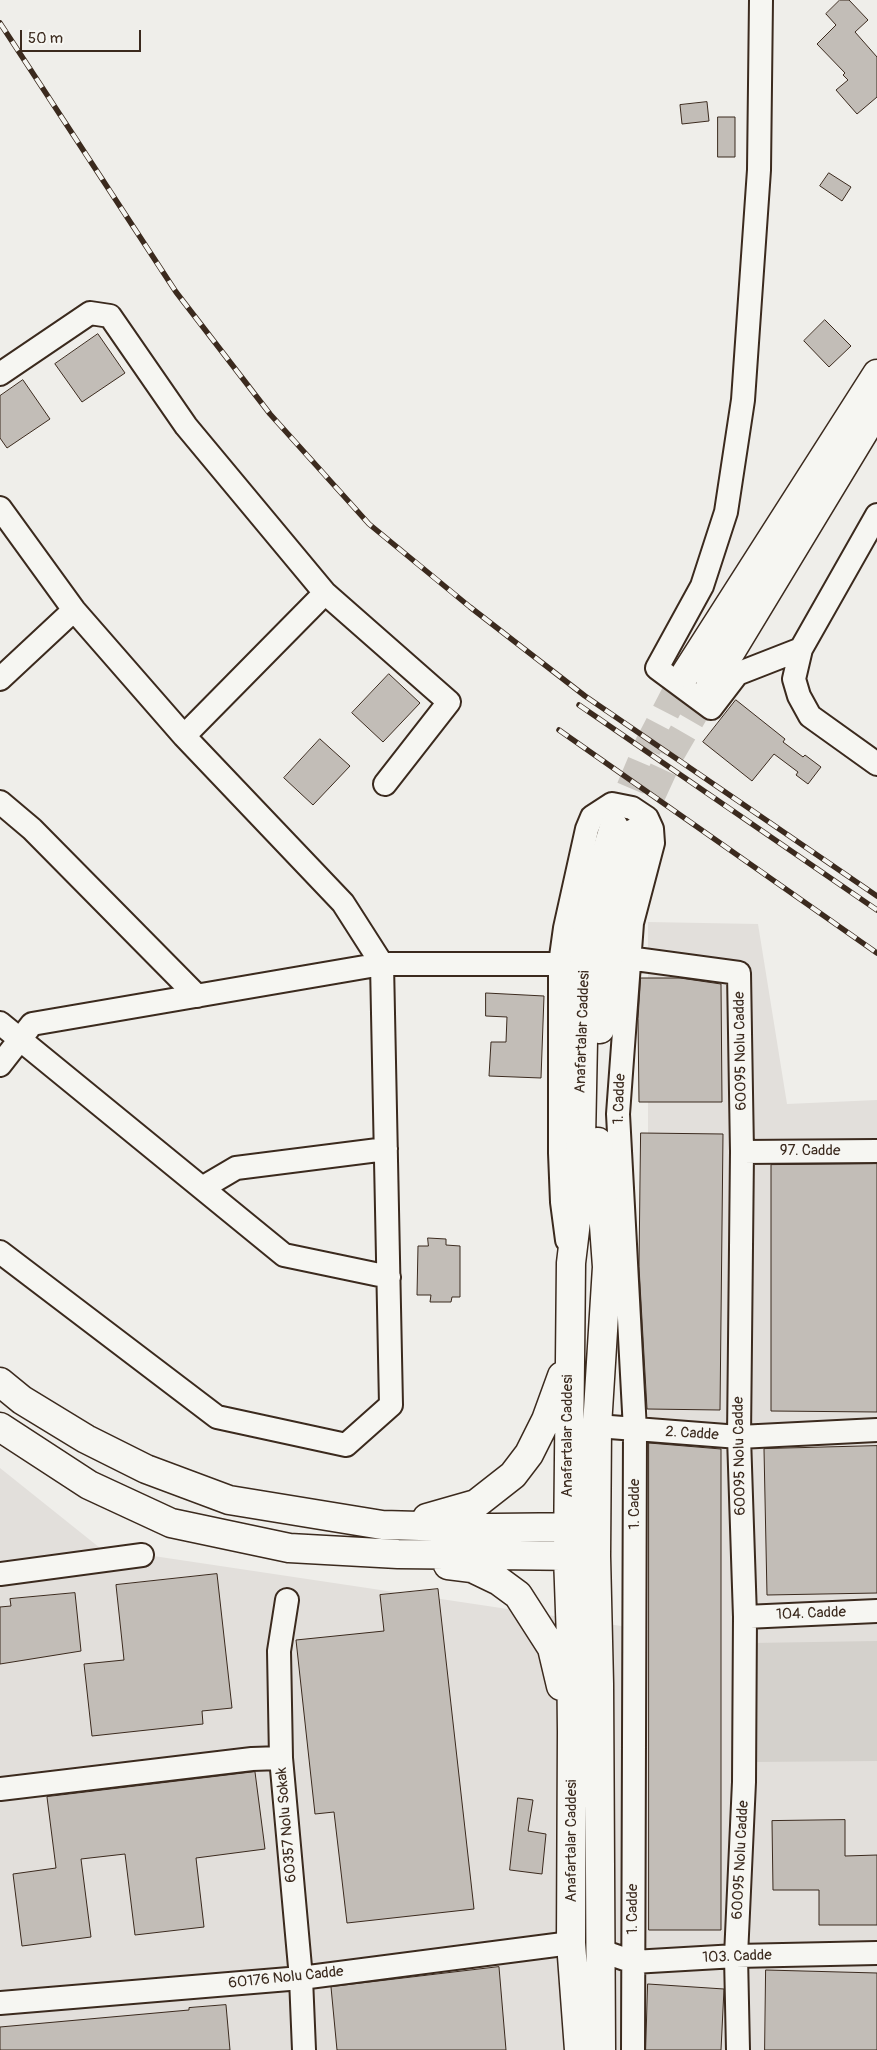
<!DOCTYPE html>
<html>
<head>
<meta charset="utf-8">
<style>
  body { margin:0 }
  #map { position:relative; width:877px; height:2050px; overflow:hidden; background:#efeeea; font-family:Pangolin,sans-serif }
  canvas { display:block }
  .scale { position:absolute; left:20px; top:30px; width:121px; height:22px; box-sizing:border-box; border:2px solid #3b2a1e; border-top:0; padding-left:6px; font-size:15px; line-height:18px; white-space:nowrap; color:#3b2a1e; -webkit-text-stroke:4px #f6f6f2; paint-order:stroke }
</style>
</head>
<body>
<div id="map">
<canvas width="877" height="2050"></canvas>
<div class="scale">50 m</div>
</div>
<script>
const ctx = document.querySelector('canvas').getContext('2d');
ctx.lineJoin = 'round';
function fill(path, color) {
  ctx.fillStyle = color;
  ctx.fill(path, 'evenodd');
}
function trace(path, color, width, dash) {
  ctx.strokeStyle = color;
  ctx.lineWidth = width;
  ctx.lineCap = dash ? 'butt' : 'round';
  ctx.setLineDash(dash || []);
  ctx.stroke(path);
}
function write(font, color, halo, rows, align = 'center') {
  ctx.font = font + ' Pangolin,sans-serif';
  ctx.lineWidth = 4;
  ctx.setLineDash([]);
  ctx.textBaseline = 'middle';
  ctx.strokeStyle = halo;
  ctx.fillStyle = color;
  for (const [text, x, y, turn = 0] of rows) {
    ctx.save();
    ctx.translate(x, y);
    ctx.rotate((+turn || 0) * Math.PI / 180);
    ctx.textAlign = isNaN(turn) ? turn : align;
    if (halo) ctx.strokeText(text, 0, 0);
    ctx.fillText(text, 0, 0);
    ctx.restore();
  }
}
fill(new Path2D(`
  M 648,922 L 758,924 L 787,1104 L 877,1100 L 877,2050 L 0,2050 L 0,1468 L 100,1548 L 648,1630 Z`), '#e2dfdb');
fill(new Path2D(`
  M 877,1641 L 877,1761 L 753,1762 L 752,1643 Z`), '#d4d1cc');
const building = new Path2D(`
  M 840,0 L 849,0 L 868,20 L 855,32 L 877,57 L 877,97 L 857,114 L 836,90 L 848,80 L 843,75 L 845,73 L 817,44 L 836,25 L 826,14 Z
  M 707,102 L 709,121 L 682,124 L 680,105 Z
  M 718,117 L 735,117 L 735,157 L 718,157 Z
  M 829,173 L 851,187 L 842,201 L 820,186 Z
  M 825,320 L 851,346 L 829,367 L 804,341 Z
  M 98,334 L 125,373 L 82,402 L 55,364 Z
  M 23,380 L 50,419 L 7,448 L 0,438 L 0,396 Z
  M 389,674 L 420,703 L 383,742 L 352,713 Z
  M 736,700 L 785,739 L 783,742 L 803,757 L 805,755 L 821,767 L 808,784 L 796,775 L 798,772 L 774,754 L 752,781 L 703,742 Z
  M 320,739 L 350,766 L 313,805 L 284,778 Z
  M 641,978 L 680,978 L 721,984 L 722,1102 L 639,1102 L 638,1019 Z
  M 486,993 L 544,996 L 541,1078 L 489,1076 L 491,1042 L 506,1042 L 507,1017 L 486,1016 Z
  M 641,1133 L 723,1134 L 720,1410 L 647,1409 L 639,1267 Z
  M 877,1164 L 877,1412 L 771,1411 L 771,1165 Z
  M 428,1238 L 446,1239 L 446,1245 L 460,1246 L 460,1297 L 452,1297 L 451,1302 L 430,1302 L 431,1295 L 417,1295 L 418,1246 L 428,1246 Z
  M 649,1443 L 721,1449 L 721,1930 L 649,1930 Z
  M 877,1446 L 877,1593 L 767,1595 L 764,1449 Z
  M 217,1574 L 232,1708 L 202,1711 L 203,1724 L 92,1736 L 84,1664 L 124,1660 L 116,1585 Z
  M 438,1589 L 474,1909 L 347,1923 L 334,1812 L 315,1814 L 296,1640 L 384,1631 L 380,1595 Z
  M 75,1593 L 81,1651 L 0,1664 L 0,1607 L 11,1606 L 10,1599 Z
  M 255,1772 L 265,1849 L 196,1858 L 204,1927 L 135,1935 L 125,1854 L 81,1859 L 91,1937 L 22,1946 L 13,1874 L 56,1868 L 47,1797 Z
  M 518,1798 L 533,1800 L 528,1831 L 546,1834 L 542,1874 L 510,1870 Z
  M 845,1820 L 845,1856 L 877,1855 L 877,1925 L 819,1925 L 819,1890 L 773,1890 L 772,1821 Z
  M 499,1967 L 506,2050 L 337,2050 L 331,1987 Z
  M 766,1970 L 877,1973 L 877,2050 L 765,2050 Z
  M 648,1984 L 724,1989 L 721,2050 L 646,2050 Z
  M 226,2005 L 230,2050 L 0,2050 L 0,2027 L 189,2010 L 189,2008 Z`);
fill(building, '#c2bdb7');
trace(building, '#3b2a1e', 1);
trace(new Path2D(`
  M 614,827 L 649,744 L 686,673
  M 634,833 L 670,755 L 710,686`), '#cbc7c1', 28, [28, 14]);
const minor = new Path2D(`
  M 761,0 L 759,170 L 743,400 L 726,512 L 702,586 L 657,668 L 711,708 L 737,674 L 801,649
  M 0,374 L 90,313 L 110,316 L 186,426 L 325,593 L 449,702 L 385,784
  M 0,508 L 74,610 L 184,736 L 343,903 L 382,964 L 391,1405 L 346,1445 L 217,1417 L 0,1252
  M 877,515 L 801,649 L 794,679 L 799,696 L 810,716 L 877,764
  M 0,679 L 74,610
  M 184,736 L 325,593
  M 0,802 L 32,829 L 197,996
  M 628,958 L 739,973 L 742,1152 L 739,1437 L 745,1617 L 744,1782 L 736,1956 L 738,2050
  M 0,1023 L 284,1255 L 389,1277
  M 0,1065 L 32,1024 L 382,964 L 560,964
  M 742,1152 L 877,1151
  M 202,1188 L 236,1168 L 386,1149
  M 567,1240 L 562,1202 L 560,1153 L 560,964 L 565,928 L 587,829 L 592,817 L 612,804 L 632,808 L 647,818 L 652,829 L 653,843 L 632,923 L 618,1114 L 635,1430 L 633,2050
  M 597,1426 L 739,1437 L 877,1430
  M 0,1574 L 142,1555
  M 287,1600 L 279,1651 L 281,1758 L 301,1978 L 304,2050
  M 745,1617 L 877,1611
  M 0,1789 L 252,1759 L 281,1758
  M 599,1950 L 633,1962 L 736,1956 L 877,1953
  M 0,2003 L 301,1978 L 571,1943`);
const major = new Path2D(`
  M 686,673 L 877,374
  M 710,686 L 877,410
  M 600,1029 L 609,946 L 634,833
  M 598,1142 L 607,1267 L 597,1426 L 596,1556 L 599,1684 L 601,2050
  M 0,1382 L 22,1400 L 86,1439 L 146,1469 L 229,1500 L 382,1525 L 495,1528 L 585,1527
  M 0,1427 L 89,1485 L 171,1523 L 289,1548 L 398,1554 L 585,1556
  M 427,1518 L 476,1504 L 513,1475 L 529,1454 L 546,1420 L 562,1376
  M 448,1565 L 472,1568 L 499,1581 L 518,1595 L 552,1648 L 561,1686
  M 579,2050 L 571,1943 L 572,1732 L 571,1639 L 568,1556 L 571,1263 L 580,1188 L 585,942 L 600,873 L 614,827`);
trace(minor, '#3b2a1e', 26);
trace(major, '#3b2a1e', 31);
trace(minor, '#f6f6f2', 22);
trace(major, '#f6f6f2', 28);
const rail = new Path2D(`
  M 0,23 L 176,292 L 270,414 L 369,524 L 470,607 L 585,696 L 877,896
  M 579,705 L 877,910
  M 559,730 L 877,953`);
trace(rail, '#3b2a1e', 5.5);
trace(rail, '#f6f6f2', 4, [11]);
write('15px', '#3b2a1e', '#f6f6f2', [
  ["Anafartalar Caddesi",583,1032,-88],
  ["60095 Nolu Cadde",741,1051,-91],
  ["1. Cadde",620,1099,-88],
  ["97. Cadde",810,1151],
  ["2. Cadde",692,1434,4],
  ["Anafartalar Caddesi",568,1436,-90],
  ["60095 Nolu Cadde",740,1456,-91],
  ["1. Cadde",635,1504,-90],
  ["104. Cadde",811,1614,-2],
  ["60357 Nolu Sokak",287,1825,-95],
  ["Anafartalar Caddesi",572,1841,-90],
  ["60095 Nolu Cadde",741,1860,-87],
  ["1. Cadde",633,1909,-90],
  ["103. Cadde",737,1957,-2],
  ["60176 Nolu Cadde",286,1978,-6]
]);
</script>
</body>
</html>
